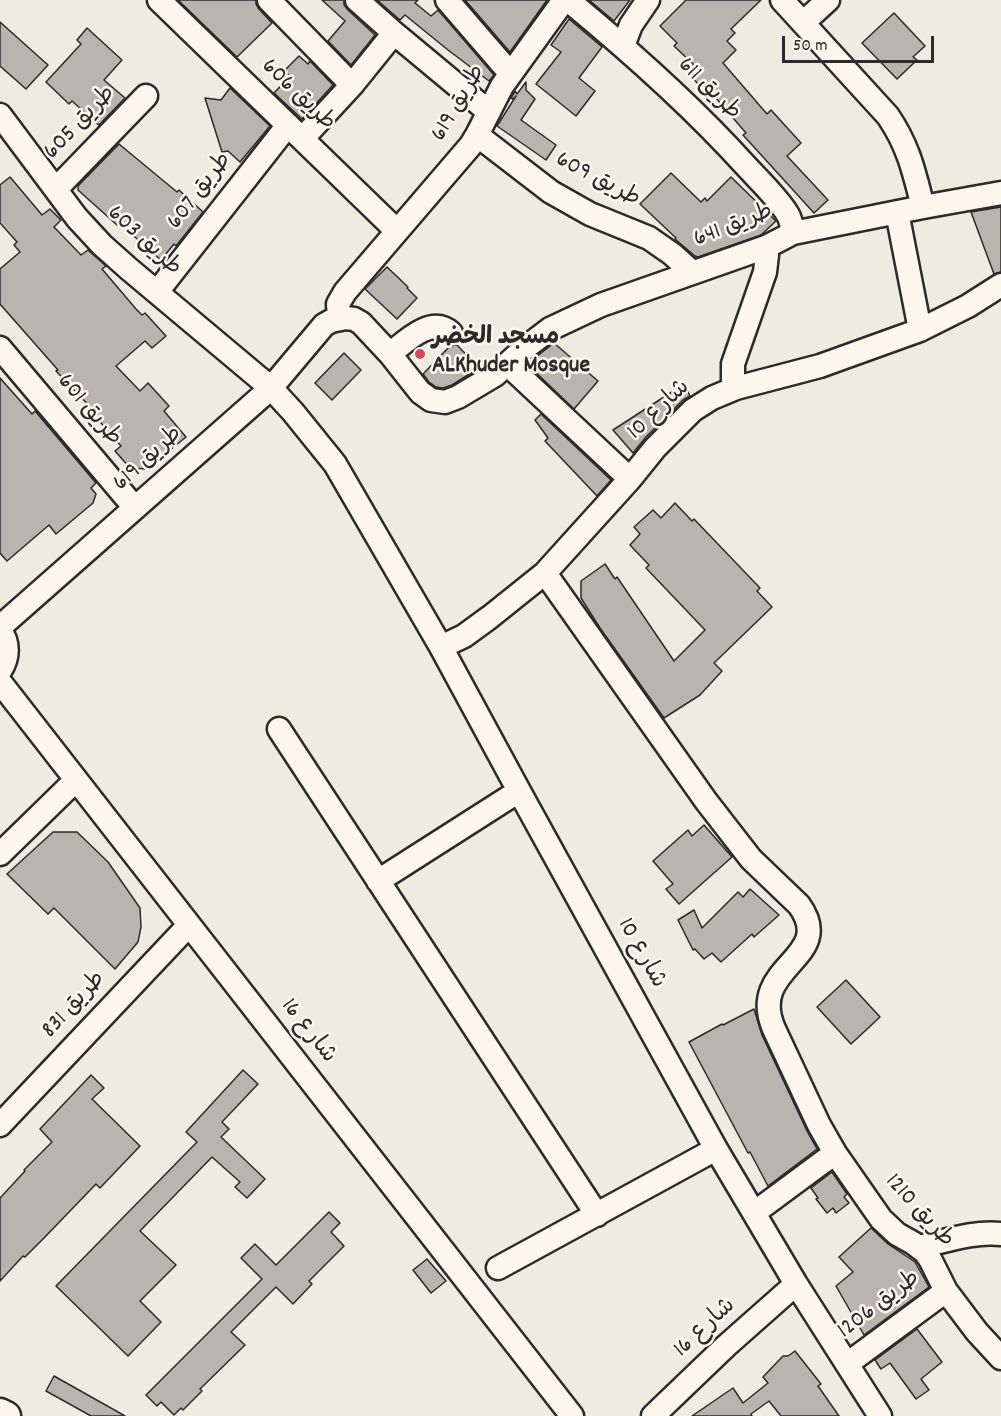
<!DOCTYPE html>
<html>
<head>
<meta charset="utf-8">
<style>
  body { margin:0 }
  #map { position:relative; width:1001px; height:1416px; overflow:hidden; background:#eeebe0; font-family:Dekko,sans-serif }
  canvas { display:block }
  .scale { position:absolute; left:782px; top:36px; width:152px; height:27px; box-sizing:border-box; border:3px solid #2b2b2b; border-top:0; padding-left:8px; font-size:18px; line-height:21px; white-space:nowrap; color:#2b2b2b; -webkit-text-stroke:4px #fbf7ec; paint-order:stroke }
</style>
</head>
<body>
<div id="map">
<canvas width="1001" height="1416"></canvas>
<div class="scale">50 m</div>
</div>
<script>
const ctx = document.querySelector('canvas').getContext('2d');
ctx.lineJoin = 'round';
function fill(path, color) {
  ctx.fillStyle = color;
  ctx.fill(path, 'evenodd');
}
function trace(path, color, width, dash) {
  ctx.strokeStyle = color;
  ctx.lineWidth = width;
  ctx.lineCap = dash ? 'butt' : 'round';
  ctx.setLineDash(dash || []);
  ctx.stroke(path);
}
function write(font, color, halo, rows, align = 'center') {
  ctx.font = font + ' Dekko,"Playpen Sans Arabic",sans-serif';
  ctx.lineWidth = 5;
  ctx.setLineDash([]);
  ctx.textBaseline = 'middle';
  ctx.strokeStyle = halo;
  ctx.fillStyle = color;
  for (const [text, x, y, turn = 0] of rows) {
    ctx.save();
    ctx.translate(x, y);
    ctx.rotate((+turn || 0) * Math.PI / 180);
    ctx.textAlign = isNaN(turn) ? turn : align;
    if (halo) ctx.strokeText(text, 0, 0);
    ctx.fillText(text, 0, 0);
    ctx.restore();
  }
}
const building = new Path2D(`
  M 178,0 L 256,0 L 256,4 L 259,9 L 272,23 L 237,57 Z
  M 322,0 L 344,0 L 344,5 L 348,10 L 375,35 L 351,65 L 328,41 L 345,21 Z
  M 377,0 L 418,0 L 415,3 L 431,16 L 438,10 L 494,75 L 489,81 L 448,50 L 405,15 L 400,20 Z
  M 465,0 L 547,0 L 510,52 Z
  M 589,0 L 630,0 L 614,21 Z
  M 686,0 L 761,0 L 731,29 L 735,33 L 727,41 L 736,50 L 723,63 L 767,114 L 771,110 L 801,143 L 787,156 L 828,200 L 814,213 L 743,135 L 746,133 L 703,83 L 700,86 L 687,72 L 694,65 L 674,46 L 677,43 L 660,26 Z
  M 894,13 L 925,46 L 913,57 L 917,60 L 897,79 L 862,43 Z
  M 569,19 L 602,47 L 579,78 L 595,91 L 576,116 L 536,84 L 561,52 L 551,45 Z
  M 0,22 L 48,65 L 26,89 L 0,66 Z
  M 87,28 L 122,60 L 104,80 L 125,98 L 99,125 L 72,101 L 69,104 L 46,82 L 81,44 L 77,40 Z
  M 299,56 L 308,64 L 310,61 L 333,85 L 302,119 L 274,93 L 290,76 L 284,71 Z
  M 526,82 L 526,90 L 535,99 L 521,120 L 556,145 L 546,160 L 497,126 L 516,96 L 513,99 L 511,98 L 514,93 L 515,91 L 517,94 Z
  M 230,88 L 270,126 L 240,162 L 228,151 L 222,152 L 205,98 L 221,100 Z
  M 119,144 L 177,192 L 179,190 L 203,212 L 176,246 L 174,244 L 161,260 L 119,223 L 117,225 L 78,190 L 78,186 Z
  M 671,173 L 701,202 L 705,198 L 707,201 L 731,177 L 776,221 L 761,235 L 698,257 L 695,256 L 675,239 L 676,238 L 640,204 Z
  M 10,177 L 42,215 L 50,209 L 61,220 L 54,227 L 81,255 L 88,250 L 106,266 L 102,269 L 136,309 L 142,315 L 145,313 L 166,336 L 152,348 L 145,341 L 116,366 L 140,391 L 148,383 L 169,406 L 164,411 L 186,437 L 147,469 L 130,468 L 115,451 L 121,446 L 95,416 L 97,414 L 56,371 L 58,370 L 0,304 L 0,269 L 20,252 L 14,245 L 17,242 L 0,223 L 0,185 Z
  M 1001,207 L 1001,272 L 994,274 L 971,212 Z
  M 387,267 L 408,287 L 407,288 L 417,298 L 397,319 L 365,289 Z
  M 554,343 L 598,381 L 574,409 L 527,364 Z
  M 457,345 L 479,368 L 452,385 L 443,388 L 436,387 L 429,382 L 423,374 L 450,346 Z
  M 344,353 L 361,370 L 332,400 L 315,383 Z
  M 0,378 L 32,414 L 35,411 L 96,483 L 91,488 L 96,494 L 93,503 L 56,534 L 49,525 L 7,561 L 0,553 Z
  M 684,384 L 690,396 L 683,400 L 645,438 L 633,453 L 613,430 Z
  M 541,414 L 611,480 L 597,496 L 545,441 L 548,438 L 535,420 Z
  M 675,503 L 692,521 L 694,519 L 760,588 L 757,591 L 772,607 L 714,663 L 722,671 L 700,695 L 664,718 L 600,628 L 581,598 L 581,581 L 605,564 L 615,579 L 617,577 L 674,661 L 705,630 L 646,568 L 649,565 L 630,545 L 640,534 L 634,527 L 653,510 L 661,518 Z
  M 704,825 L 732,857 L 679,904 L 666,889 L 673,884 L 653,861 L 688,830 L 692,836 Z
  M 53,832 L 77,832 L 108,862 L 140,908 L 141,927 L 138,942 L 115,969 L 54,908 L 48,914 L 7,874 Z
  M 750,889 L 779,915 L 754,937 L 752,934 L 721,962 L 712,953 L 704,959 L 695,949 L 693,950 L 678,920 L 694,910 L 702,928 L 738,892 L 743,897 Z
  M 846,980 L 880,1017 L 851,1044 L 817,1007 Z
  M 754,1009 L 762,1035 L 807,1131 L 817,1149 L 768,1186 L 750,1152 L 748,1153 L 689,1042 L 722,1024 L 723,1025 Z
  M 243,1070 L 258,1084 L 222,1122 L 229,1129 L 221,1137 L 265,1179 L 247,1198 L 235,1187 L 240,1182 L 212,1157 L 140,1231 L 176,1265 L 140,1301 L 161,1322 L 128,1356 L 56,1286 L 197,1142 L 186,1132 Z
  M 91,1075 L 104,1088 L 92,1099 L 140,1146 L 100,1188 L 96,1184 L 44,1238 L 25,1257 L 23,1256 L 0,1281 L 0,1198 L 25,1171 L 24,1170 L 52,1142 L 40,1129 Z
  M 832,1172 L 847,1194 L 844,1197 L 849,1203 L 836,1213 L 833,1208 L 827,1213 L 816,1199 L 818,1198 L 811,1188 Z
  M 329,1212 L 340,1223 L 331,1232 L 344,1246 L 309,1281 L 312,1284 L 293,1304 L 276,1287 L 231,1332 L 245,1345 L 200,1389 L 202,1391 L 183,1410 L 181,1408 L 174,1415 L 161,1402 L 157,1406 L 146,1395 L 262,1279 L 241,1258 L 255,1244 L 276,1265 Z
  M 871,1228 L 888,1244 L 915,1262 L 929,1287 L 864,1335 L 836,1286 L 853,1272 L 839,1257 Z
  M 427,1259 L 446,1281 L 431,1293 L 413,1270 Z
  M 917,1329 L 942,1362 L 921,1379 L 929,1390 L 916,1399 L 890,1363 L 881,1369 L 875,1360 Z
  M 795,1351 L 821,1384 L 818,1386 L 839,1416 L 781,1416 L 769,1401 L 751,1414 L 752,1416 L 692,1416 L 733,1388 L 743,1403 L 768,1383 L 763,1377 L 783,1356 L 788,1356 Z
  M 54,1376 L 125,1416 L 91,1416 L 46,1391 Z`);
fill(building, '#b8b5ae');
trace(building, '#2b2b2b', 1.5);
const minor = new Path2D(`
  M 159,0 L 397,231
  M 269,0 L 352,85
  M 357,0 L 394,33 L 489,112
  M 447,0 L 510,73
  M 568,0 C 631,52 691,105 746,166 C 758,179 780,200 788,215 C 791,220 792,227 793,233
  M 782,0 L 888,116 C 909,147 914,172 923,207
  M 803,23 L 828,0
  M 623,46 L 631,25 L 648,0
  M 0,115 L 77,218 L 102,245 L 129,269 L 271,388 L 293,412 L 335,464 L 441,647 L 519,791 L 716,1149 L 796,1284 L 880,1416
  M 477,135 L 551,192 L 590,214 L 649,238 L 672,254 L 692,272
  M 302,139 L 352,85 L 394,33
  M 56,189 L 146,96
  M 897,212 L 920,330
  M 157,292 L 288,125
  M 339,318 L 338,304 L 345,292 L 471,145 L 477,135 L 502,86 L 564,0
  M 0,348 L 135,508
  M 390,354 C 405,342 431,315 451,333
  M 507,364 L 630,479
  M 736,388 L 733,380 L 733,364 L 765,272 L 767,255 L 766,247
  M 545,573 L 706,801 L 751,859 L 799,905 C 838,959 746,965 774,1029 L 819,1125 L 835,1153 L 881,1219 L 897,1234 L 913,1243 L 925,1252 L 930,1259 L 946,1291 L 977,1332 L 1001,1358
  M 0,627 L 271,388 L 324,325 L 331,321 L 346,318 L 354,319 L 361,323 L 390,354 L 420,392 L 431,400 L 445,402 L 458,397 L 495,375 L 525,348 L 550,329 L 601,305 L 766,247 L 793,233 L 923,207 L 1001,193
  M 0,630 C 9,643 9,657 0,671
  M 441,647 L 464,636 L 490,617 L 545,573 L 630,479 L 655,448 L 693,410 L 712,398 L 736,388 L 820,366 L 920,330 L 968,306 L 1001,285
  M 0,682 L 572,1416
  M 279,729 L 597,1215
  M 0,854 L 76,780
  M 378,881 L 519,791
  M 0,1125 L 189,925
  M 754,1213 L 835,1153
  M 919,1247 C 946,1241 973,1231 1001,1234
  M 498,1268 L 716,1149
  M 847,1364 L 946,1291
  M 653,1416 L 726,1346 L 796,1284`);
const major = new Path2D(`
  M 0,1413 L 6,1416`);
trace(minor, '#2b2b2b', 27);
trace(major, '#2b2b2b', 33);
trace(minor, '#fbf7ec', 22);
trace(major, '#fbf7ec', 28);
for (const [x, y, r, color] of [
  [420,354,6,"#d1495b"]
]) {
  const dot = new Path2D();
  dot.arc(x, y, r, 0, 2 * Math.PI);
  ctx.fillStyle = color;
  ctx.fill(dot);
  trace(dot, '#fbf7ec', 2);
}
write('24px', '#2b2b2b', '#fbf7ec', [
  ["طريق 611",708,90,45],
  ["طريق 606",297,96,44],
  ["طريق 619",460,104,-59],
  ["طريق 605",81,124,-46],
  ["طريق 609",597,181,28],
  ["طريق 607",201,192,-52],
  ["طريق 641",734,227,-21],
  ["طريق 603",143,242,43],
  ["طريق 601",88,411,50],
  ["شارع 10",660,411,-43],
  ["طريق 619",149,460,-42],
  ["شارع 10",640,954,61],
  ["طريق 831",75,1006,-47],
  ["شارع 16",307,1032,52],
  ["طريق 1210",918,1212,48],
  ["طريق 1206",880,1306,-37],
  ["شارع 16",706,1329,-43]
]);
write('bold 24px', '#2b2b2b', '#fbf7ec', [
  ["مسجد الخضر",432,340],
  ["ALKhuder Mosque",432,368]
], 'left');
</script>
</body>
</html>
